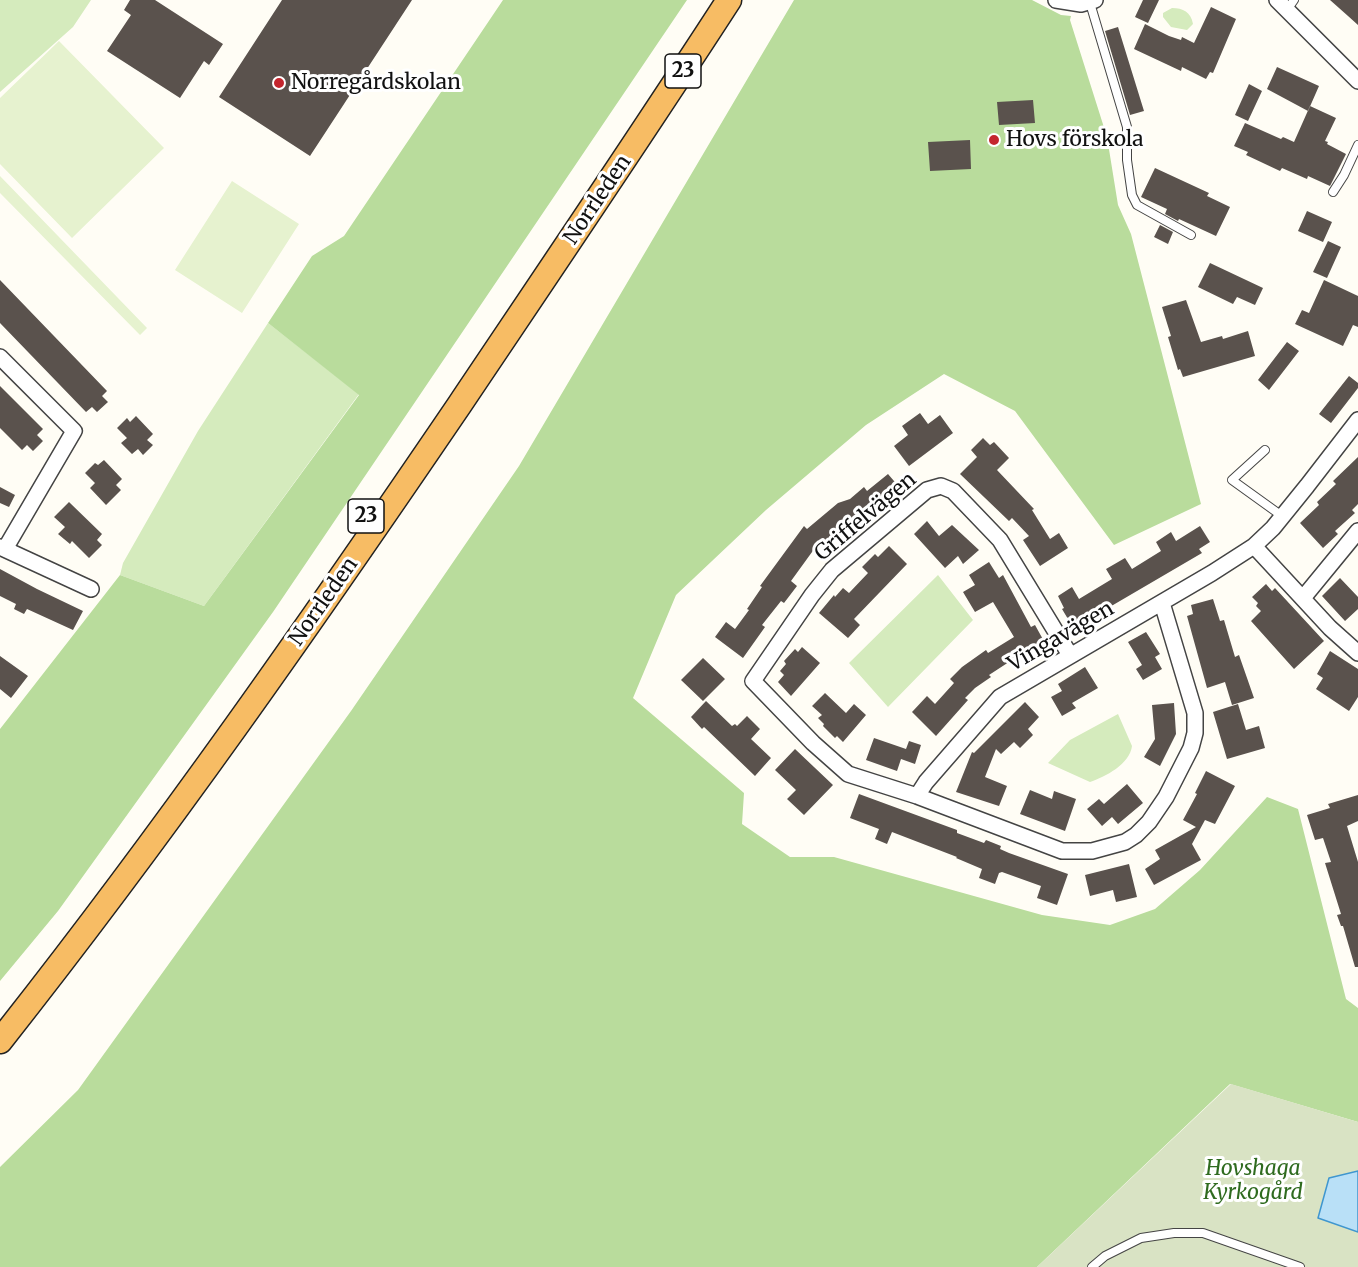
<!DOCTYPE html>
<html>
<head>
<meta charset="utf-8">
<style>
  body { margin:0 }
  canvas { display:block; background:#fffdf5 }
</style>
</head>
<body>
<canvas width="1358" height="1267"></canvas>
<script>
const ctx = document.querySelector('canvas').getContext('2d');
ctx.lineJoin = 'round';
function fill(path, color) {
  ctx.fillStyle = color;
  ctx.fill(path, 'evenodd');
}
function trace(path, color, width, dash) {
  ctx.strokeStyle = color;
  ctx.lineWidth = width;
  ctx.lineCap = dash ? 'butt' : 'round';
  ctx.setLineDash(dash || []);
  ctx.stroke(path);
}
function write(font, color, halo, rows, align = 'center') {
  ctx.font = font + ' Merriweather,serif';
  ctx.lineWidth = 6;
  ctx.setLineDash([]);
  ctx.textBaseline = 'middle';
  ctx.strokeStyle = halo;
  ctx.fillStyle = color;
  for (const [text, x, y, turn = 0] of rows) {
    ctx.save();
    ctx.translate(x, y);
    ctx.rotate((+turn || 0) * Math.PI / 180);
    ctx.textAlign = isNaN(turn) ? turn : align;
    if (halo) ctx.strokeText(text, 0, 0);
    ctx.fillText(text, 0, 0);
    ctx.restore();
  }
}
fill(new Path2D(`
  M 0,0 L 91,0 L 73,27 L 0,92 Z
  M 1172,8 C 1183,8 1191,12 1193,24 L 1187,30 L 1171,27 L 1163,17 L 1163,13 Z
  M 268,323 L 359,394 L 204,606 L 120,575 L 123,563 L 198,431 Z
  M 938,575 L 973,620 L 888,707 L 849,663 Z
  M 1118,714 L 1132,746 C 1130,764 1105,777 1090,782 L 1048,763 L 1070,740 Z`), '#d5ebbd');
fill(new Path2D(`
  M 503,0 L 687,0 L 273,612 L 58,911 L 0,981 L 0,729 L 120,575 L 204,606 L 359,395 L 268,323 L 312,256 L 344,236 Z
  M 794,0 L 1032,0 L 1061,15 L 1071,16 L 1070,20 L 1107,137 L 1118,205 L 1131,234 L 1201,504 L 1114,545 L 1015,411 L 944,374 L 866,425 L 766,510 L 676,595 L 633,698 L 744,793 L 742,824 L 790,857 L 834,857 L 1042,915 L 1110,925 L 1155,909 L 1200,870 L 1267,797 L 1298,809 L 1346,999 L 1358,1008 L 1358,1122 L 1230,1084 L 1037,1267 L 0,1267 L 0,1167 L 78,1090 L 351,711 L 519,466 Z`), '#b9dc9c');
fill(new Path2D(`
  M 1231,1084 L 1358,1122 L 1358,1267 L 1037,1267 Z`), '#d9e3c4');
fill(new Path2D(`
  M 59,41 L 164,148 L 72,238 L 0,164 L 0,98 Z
  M 0,176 L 147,328 L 140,335 L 0,193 Z
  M 232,181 L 299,224 L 242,313 L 175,270 Z`), '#e6f2cf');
const water = new Path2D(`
  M 1358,1171 L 1358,1232 L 1318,1218 L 1329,1178 Z`);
fill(water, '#b9e0f7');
trace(water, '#3f96cf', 1.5);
fill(new Path2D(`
  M 130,0 L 155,0 L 223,44 L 209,65 L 204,61 L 180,98 L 107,51 L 131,15 L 124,10 Z
  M 282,0 L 412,0 L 310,156 L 219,97 Z
  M 1143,0 L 1159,0 L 1148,23 L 1135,17 Z
  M 1330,0 L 1358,0 L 1358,25 L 1348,16 Z
  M 1211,7 L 1236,19 L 1213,73 L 1210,72 L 1206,79 L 1182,67 L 1181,71 L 1134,49 L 1145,24 L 1169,36 L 1181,40 L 1182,37 L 1194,43 Z
  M 1118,27 L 1144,111 L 1130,115 L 1105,31 Z
  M 1277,67 L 1319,86 L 1308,111 L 1267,89 Z
  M 1249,84 L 1262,91 L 1248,121 L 1235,115 Z
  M 1033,100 L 1035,123 L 999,125 L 997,102 Z
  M 1310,106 L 1336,118 L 1325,141 L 1328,142 L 1327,144 L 1346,154 L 1330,186 L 1308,176 L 1307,179 L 1282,168 L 1280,171 L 1246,155 L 1248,152 L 1234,146 L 1245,123 L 1281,139 L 1283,137 L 1294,142 Z
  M 970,140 L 971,169 L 930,171 L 928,142 Z
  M 1155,168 L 1209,193 L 1207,196 L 1230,207 L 1216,236 L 1179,219 L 1178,221 L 1165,214 L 1167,209 L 1141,197 Z
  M 1307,211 L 1332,222 L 1323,242 L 1298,231 Z
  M 1160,225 L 1173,232 L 1168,244 L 1154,237 Z
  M 1328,241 L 1341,247 L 1327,278 L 1313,272 Z
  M 1210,263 L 1263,288 L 1255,305 L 1237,297 L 1233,304 L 1198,287 Z
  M 0,280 L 107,391 L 102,396 L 108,402 L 97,412 L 92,407 L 86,412 L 0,323 Z
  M 1324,280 L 1358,296 L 1358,327 L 1353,325 L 1343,346 L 1295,324 L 1302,310 L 1309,313 Z
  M 1186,300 L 1201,342 L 1222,336 L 1223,339 L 1248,331 L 1255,356 L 1183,377 L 1180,369 L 1178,370 L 1168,337 L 1171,336 L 1162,307 Z
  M 1287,342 L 1299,351 L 1269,390 L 1258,380 Z
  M 1349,376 L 1358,383 L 1358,388 L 1331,423 L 1319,414 Z
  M 0,386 L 43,429 L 37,435 L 43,441 L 33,451 L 27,445 L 22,450 L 0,428 Z
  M 920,413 L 928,424 L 940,415 L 953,433 L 909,466 L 894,446 L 908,435 L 902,426 Z
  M 136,416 L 153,434 L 147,440 L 153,445 L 143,455 L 138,449 L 132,454 L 121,443 L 127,438 L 117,428 L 127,418 L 130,422 Z
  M 983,438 L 990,445 L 994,442 L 1009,458 L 997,470 L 1034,509 L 1032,510 L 1050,539 L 1059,533 L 1068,548 L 1040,566 L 1023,540 L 1029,536 L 1012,518 L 1009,521 L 960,474 L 977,457 L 971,450 Z
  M 1358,457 L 1358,504 L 1352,510 L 1355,513 L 1335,531 L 1338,534 L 1323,548 L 1300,523 L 1319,505 L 1317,502 L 1336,484 L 1333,481 Z
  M 104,460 L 122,479 L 116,485 L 121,490 L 106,505 L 90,488 L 95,483 L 85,473 L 95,463 L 98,465 Z
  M 888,474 L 900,488 L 863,516 L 861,513 L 841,530 L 843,532 L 834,539 L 832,537 L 823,544 L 820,541 L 791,581 L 797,586 L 784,603 L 781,601 L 762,625 L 765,627 L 743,658 L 715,637 L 726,622 L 735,629 L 749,610 L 747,609 L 762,587 L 760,586 L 804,526 L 807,529 L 838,503 L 850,499 L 864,487 L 867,491 Z
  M 0,487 L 15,495 L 9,507 L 0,503 Z
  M 69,502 L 102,534 L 97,540 L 102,545 L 89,558 L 72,541 L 70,544 L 58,534 L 65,527 L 54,517 Z
  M 927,521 L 939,536 L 952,525 L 979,550 L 963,564 L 958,556 L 945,568 L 914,534 Z
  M 1200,526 L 1210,542 L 1199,549 L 1202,553 L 1096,615 L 1097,618 L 1074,629 L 1062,609 L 1064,608 L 1058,596 L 1072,587 L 1079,599 L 1112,579 L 1106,569 L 1125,558 L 1132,569 L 1161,551 L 1156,542 L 1171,532 L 1176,541 Z
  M 889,546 L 907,564 L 854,619 L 860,625 L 848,638 L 819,613 L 834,595 L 835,597 L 843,588 L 849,593 L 868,573 L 862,567 L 875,554 L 878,557 Z
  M 989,562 L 999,578 L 1003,575 L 1031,627 L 1035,625 L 1045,643 L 1013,662 L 1012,660 L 989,675 L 991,677 L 975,688 L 965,698 L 968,700 L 936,736 L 912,712 L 927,696 L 935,704 L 954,683 L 950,679 L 962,667 L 986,650 L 988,653 L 1014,637 L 993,602 L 975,612 L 963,592 L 975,585 L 969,575 Z
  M 0,569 L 37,589 L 83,611 L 73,630 L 27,609 L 24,614 L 14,609 L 16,604 L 0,596 Z
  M 1340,578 L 1358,597 L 1358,609 L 1345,621 L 1322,596 Z
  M 1266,584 L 1272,591 L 1275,588 L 1324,641 L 1294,669 L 1251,621 L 1261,611 L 1256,606 L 1258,603 L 1252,597 Z
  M 1213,599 L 1220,621 L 1224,620 L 1235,657 L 1239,655 L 1254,698 L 1232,705 L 1225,682 L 1207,688 L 1187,616 L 1193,614 L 1191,605 Z
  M 1146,632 L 1160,654 L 1155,657 L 1162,669 L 1143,680 L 1136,669 L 1142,665 L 1128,642 Z
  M 802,647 L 820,663 L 791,696 L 778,682 L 784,675 L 780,671 L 786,664 L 784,661 L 795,649 L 798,652 Z
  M 1330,651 L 1358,669 L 1358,697 L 1349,711 L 1316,689 L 1323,678 L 1317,674 Z
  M 0,656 L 28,676 L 11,698 L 0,689 Z
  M 703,658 L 725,679 L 703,701 L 681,680 Z
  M 1085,667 L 1098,688 L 1072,703 L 1076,708 L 1062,716 L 1051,697 L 1062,691 L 1058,684 Z
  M 825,693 L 846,713 L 854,704 L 866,715 L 843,742 L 837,736 L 835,738 L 823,726 L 824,724 L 818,718 L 822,715 L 812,706 Z
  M 706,701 L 732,726 L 735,724 L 737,726 L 747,716 L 760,729 L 751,739 L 771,758 L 755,776 L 704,727 L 702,729 L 691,717 Z
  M 1025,702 L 1039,717 L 1028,729 L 1033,735 L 1020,748 L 1014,742 L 1001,754 L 996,749 L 985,777 L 1007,786 L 999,806 L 956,792 L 972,752 L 974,753 Z
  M 1174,703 L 1176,734 L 1160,766 L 1144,757 L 1155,739 L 1152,705 Z
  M 1238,704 L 1246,730 L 1259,726 L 1265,748 L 1227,759 L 1213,712 Z
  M 874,738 L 906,749 L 909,741 L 921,745 L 915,764 L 901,759 L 897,771 L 866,760 Z
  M 795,749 L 833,785 L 804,815 L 787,799 L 796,790 L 775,770 Z
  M 1206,771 L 1235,786 L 1215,824 L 1205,820 L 1192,844 L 1201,860 L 1154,885 L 1145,869 L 1160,859 L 1155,850 L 1196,827 L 1183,820 L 1197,794 L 1195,793 Z
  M 1127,784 L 1143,803 L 1118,824 L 1112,817 L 1102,826 L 1087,809 L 1099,799 L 1104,804 Z
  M 1030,790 L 1052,799 L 1054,791 L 1076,799 L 1065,831 L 1020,814 Z
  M 859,794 L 957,830 L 957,833 L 984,843 L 986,840 L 1001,846 L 1000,849 L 1009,853 L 1068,874 L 1057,905 L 1037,898 L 1041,886 L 1002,872 L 999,873 L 995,884 L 979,878 L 982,869 L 956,858 L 957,857 L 892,832 L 887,844 L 875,839 L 879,829 L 850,818 Z
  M 1358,795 L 1358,821 L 1347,826 L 1358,862 L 1358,967 L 1355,967 L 1343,926 L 1341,926 L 1337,915 L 1341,914 L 1325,863 L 1331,862 L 1323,838 L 1315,840 L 1307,815 L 1330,808 L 1328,804 Z
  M 1129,864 L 1137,897 L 1116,902 L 1113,890 L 1090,896 L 1085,875 Z`), '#5a524d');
const service = new Path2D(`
  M 1090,3 L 1127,127 L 1127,160 L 1132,195 L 1137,205 L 1191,235
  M 1287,10 L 1294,0
  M 1333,192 L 1344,175 L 1358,145
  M 1265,450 L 1232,480 L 1282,516
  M 1092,1267 L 1105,1256 L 1141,1238 L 1174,1233 L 1203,1233 L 1300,1267`);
const minor = new Path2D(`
  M 1056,0 L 1081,4 L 1095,0
  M 1277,0 L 1358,81
  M 0,357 L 74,431 L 5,549
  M 1254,546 L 1330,628 L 1358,653
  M 0,547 L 91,589
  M 1303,598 L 1358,531
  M 1070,655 L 1000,540 L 953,491 L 941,486 L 927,490 L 832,570 L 812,595 L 753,681 L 813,743 L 848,774 L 917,796 L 1062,851 L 1092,851 L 1125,842 L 1136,835 L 1149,822 L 1166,797 L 1191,748 L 1195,733 L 1195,713 L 1162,603
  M 917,796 L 926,782 L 1000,697 L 1212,573 L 1254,546 L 1273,528 L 1307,486 L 1358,420`);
const trunk = new Path2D(`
  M 0,1041 C 163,835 313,620 460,404 C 550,270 641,136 729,0`);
trace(service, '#444', 10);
trace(minor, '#444', 18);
trace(trunk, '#222', 27);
trace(service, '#fff', 8);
trace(minor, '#fff', 15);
trace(trunk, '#f7bc64', 24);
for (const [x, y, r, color] of [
  [279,83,6,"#c4262e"],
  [994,140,6,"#c4262e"]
]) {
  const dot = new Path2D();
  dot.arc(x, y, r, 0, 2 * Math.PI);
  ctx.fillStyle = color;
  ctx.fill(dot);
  trace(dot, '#fff', 2);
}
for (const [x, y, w] of [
  [683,71,36],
  [366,516,36]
]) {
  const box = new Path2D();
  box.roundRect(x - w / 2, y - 17, w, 34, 4.5);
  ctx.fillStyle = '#fff';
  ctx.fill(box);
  trace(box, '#111', 1.5);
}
write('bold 20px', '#111', null, [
  ["23",683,71],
  ["23",366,516]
]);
write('21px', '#111', '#fff', [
  ["Norregårdskolan",291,83],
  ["Hovs förskola",1006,140]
], 'left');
write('21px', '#111', '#fff', [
  ["Norrleden",598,200,-56],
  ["Griffelvägen",866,517,-40],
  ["Norrleden",324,602,-55],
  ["Vingavägen",1061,637,-30]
]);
write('italic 21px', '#2f6b1f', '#fff', [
  ["Hovshaga",1253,1169],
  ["Kyrkogård",1253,1193]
]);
</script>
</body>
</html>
